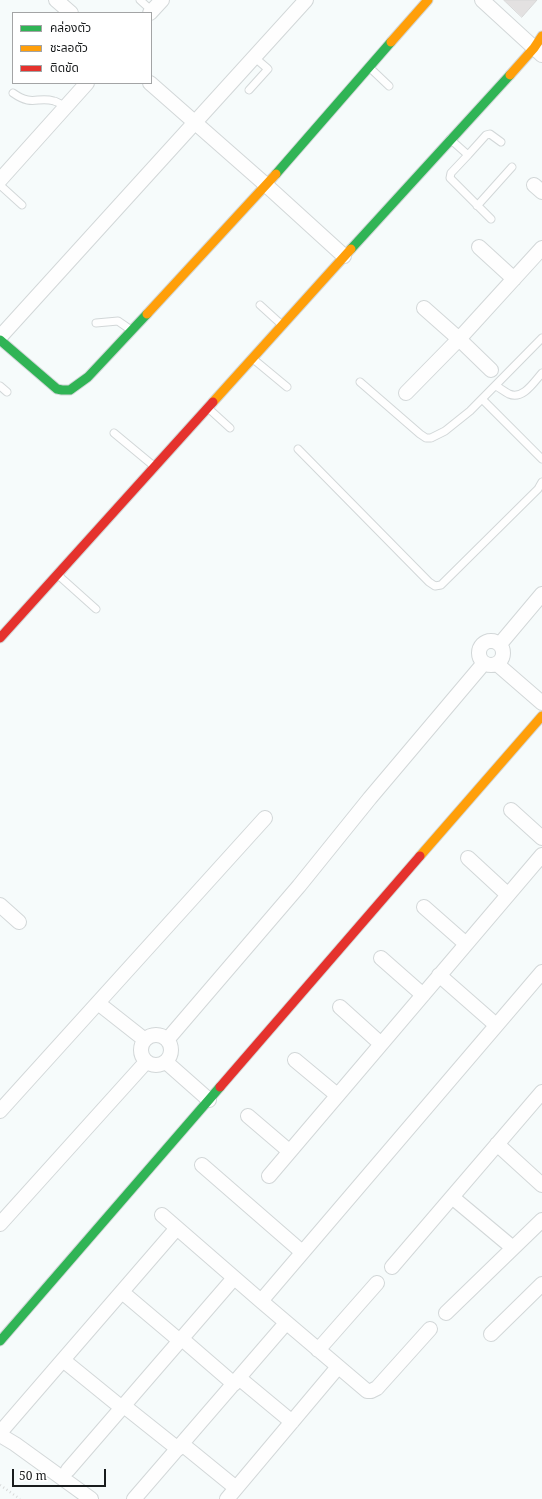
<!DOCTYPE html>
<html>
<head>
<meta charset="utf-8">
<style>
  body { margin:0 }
  #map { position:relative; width:542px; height:1499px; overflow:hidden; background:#f6fbfb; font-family:"Noto Serif","Noto Sans Thai",serif }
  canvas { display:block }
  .legend { position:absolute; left:12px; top:12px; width:140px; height:72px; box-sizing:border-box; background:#fff; border:1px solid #a3a4a5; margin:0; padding:5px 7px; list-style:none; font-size:12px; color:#191c1d }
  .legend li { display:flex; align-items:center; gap:8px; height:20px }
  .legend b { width:20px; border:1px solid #a3a4a5 }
  .scale { position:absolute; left:12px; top:1469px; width:94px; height:18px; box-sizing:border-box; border:2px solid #191c1d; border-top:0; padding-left:5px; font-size:12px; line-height:14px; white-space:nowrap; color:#191c1d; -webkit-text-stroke:3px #fff; paint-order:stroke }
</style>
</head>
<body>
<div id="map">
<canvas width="542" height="1499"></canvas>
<ul class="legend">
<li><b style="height:5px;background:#30b455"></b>คล่องตัว</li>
<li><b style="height:5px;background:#ff9f0a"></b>ชะลอตัว</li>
<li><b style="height:5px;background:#e5322d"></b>ติดขัด</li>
</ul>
<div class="scale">50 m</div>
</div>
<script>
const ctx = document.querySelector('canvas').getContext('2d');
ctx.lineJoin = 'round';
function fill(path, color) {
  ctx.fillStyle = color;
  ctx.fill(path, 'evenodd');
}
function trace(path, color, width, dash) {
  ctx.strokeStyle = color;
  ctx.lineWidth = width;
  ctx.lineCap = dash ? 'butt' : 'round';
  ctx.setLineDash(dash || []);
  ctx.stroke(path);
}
const building = new Path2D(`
  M 504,0 L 537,0 L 522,17 Z`);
fill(building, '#e3e1e1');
trace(building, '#d7d7d7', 1);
const lane = new Path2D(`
  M 140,0 L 152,11
  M 369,67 L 389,86
  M 249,90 L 268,69 L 254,57
  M 13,93 C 33,107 37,96 54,101 C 58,102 62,105 66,107
  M 450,139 L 468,155 L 486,135 L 490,134 L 501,142
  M 468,155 L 451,173 L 450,178 L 491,219
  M 0,185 L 22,205
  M 477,206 L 512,167
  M 260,305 L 282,325
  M 96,323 L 118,321 L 131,330
  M 252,358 L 287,387
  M 360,382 L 420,434 L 426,438 L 431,438 L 445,431 L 470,411 L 542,338
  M 0,386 L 7,392
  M 496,386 C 500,388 505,392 509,394 C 523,400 534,382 542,373
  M 482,399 L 542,459
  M 208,408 L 230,428
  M 114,433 L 155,467
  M 298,449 L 429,582 L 435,586 L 441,585 L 538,489 L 542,482
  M 58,575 L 96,609`);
const street = new Path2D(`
  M 56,0 L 71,13
  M 482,0 L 542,55
  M 150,13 L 162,0
  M 150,83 L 266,185 L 344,256
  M 0,180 L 87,83
  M 534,185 L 542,192
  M 479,247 L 514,279
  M 424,308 L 459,339 L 491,370
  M 0,337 L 306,0
  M 406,393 L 459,339 L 542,248
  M479 653a12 12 0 1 1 24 0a12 12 0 1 1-24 0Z
  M 500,644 L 542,594
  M 497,664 L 542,703
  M 511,810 L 542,838
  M 468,858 L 507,894
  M 0,905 L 19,922
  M 424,907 L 466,944
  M 381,958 L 423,995
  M 439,975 L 496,1025
  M 98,1003 L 145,1040
  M 340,1007 L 381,1044
  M141 1050a15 15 0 1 1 30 0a15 15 0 1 1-30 0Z
  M 167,1040 L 299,886 L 370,798 L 484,663
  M 295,1060 L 337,1095
  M 166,1062 L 209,1100
  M 0,1111 L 265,818
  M 248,1116 L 289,1151
  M 497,1144 L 542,1185
  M 202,1165 L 302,1252
  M 269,1176 L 542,855
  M 452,1197 L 513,1248
  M 162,1215 L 261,1301 L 367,1391 L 371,1391 L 377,1388 L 430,1329
  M 0,1224 L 146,1062
  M 392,1267 L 542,1092
  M 122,1292 L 180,1341
  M 261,1301 L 542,972
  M 446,1313 L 542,1220
  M 491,1334 L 542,1284
  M 182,1339 L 234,1384
  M 318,1350 L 377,1283
  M 63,1360 L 122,1408
  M 239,1378 L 292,1422
  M 124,1406 L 178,1449
  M 4,1428 L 177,1228
  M 0,1435 L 15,1444 L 91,1499
  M 182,1444 L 236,1488
  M 68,1470 L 234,1278
  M 134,1499 L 286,1323
  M 227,1499 L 338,1367`);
const fast = new Path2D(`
  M 276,174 L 391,42
  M 351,249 L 510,75
  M 0,340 L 57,389 L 62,390 L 70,390 L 88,377 L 147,314
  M 0,1341 L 220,1087`);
const slow = new Path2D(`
  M 391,42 L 428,0
  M 510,75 L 534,48 L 542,36
  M 147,314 L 276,174
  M 213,402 L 351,249
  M 420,856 L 542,716`);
const jam = new Path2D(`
  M 0,638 L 213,402
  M 220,1087 L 420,856`);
trace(lane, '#d2d7d8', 9);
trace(street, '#d2d7d8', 16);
trace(fast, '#d2d7d8', 11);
trace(slow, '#d2d7d8', 11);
trace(jam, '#d2d7d8', 11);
trace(new Path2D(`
  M 0,1485 L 20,1499`), '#d8dada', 2.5, [1, 3]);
trace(lane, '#fefefe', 7);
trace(street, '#fefefe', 14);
trace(fast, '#30b455', 9);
trace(slow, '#ff9f0a', 9);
trace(jam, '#e5322d', 9);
</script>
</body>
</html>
